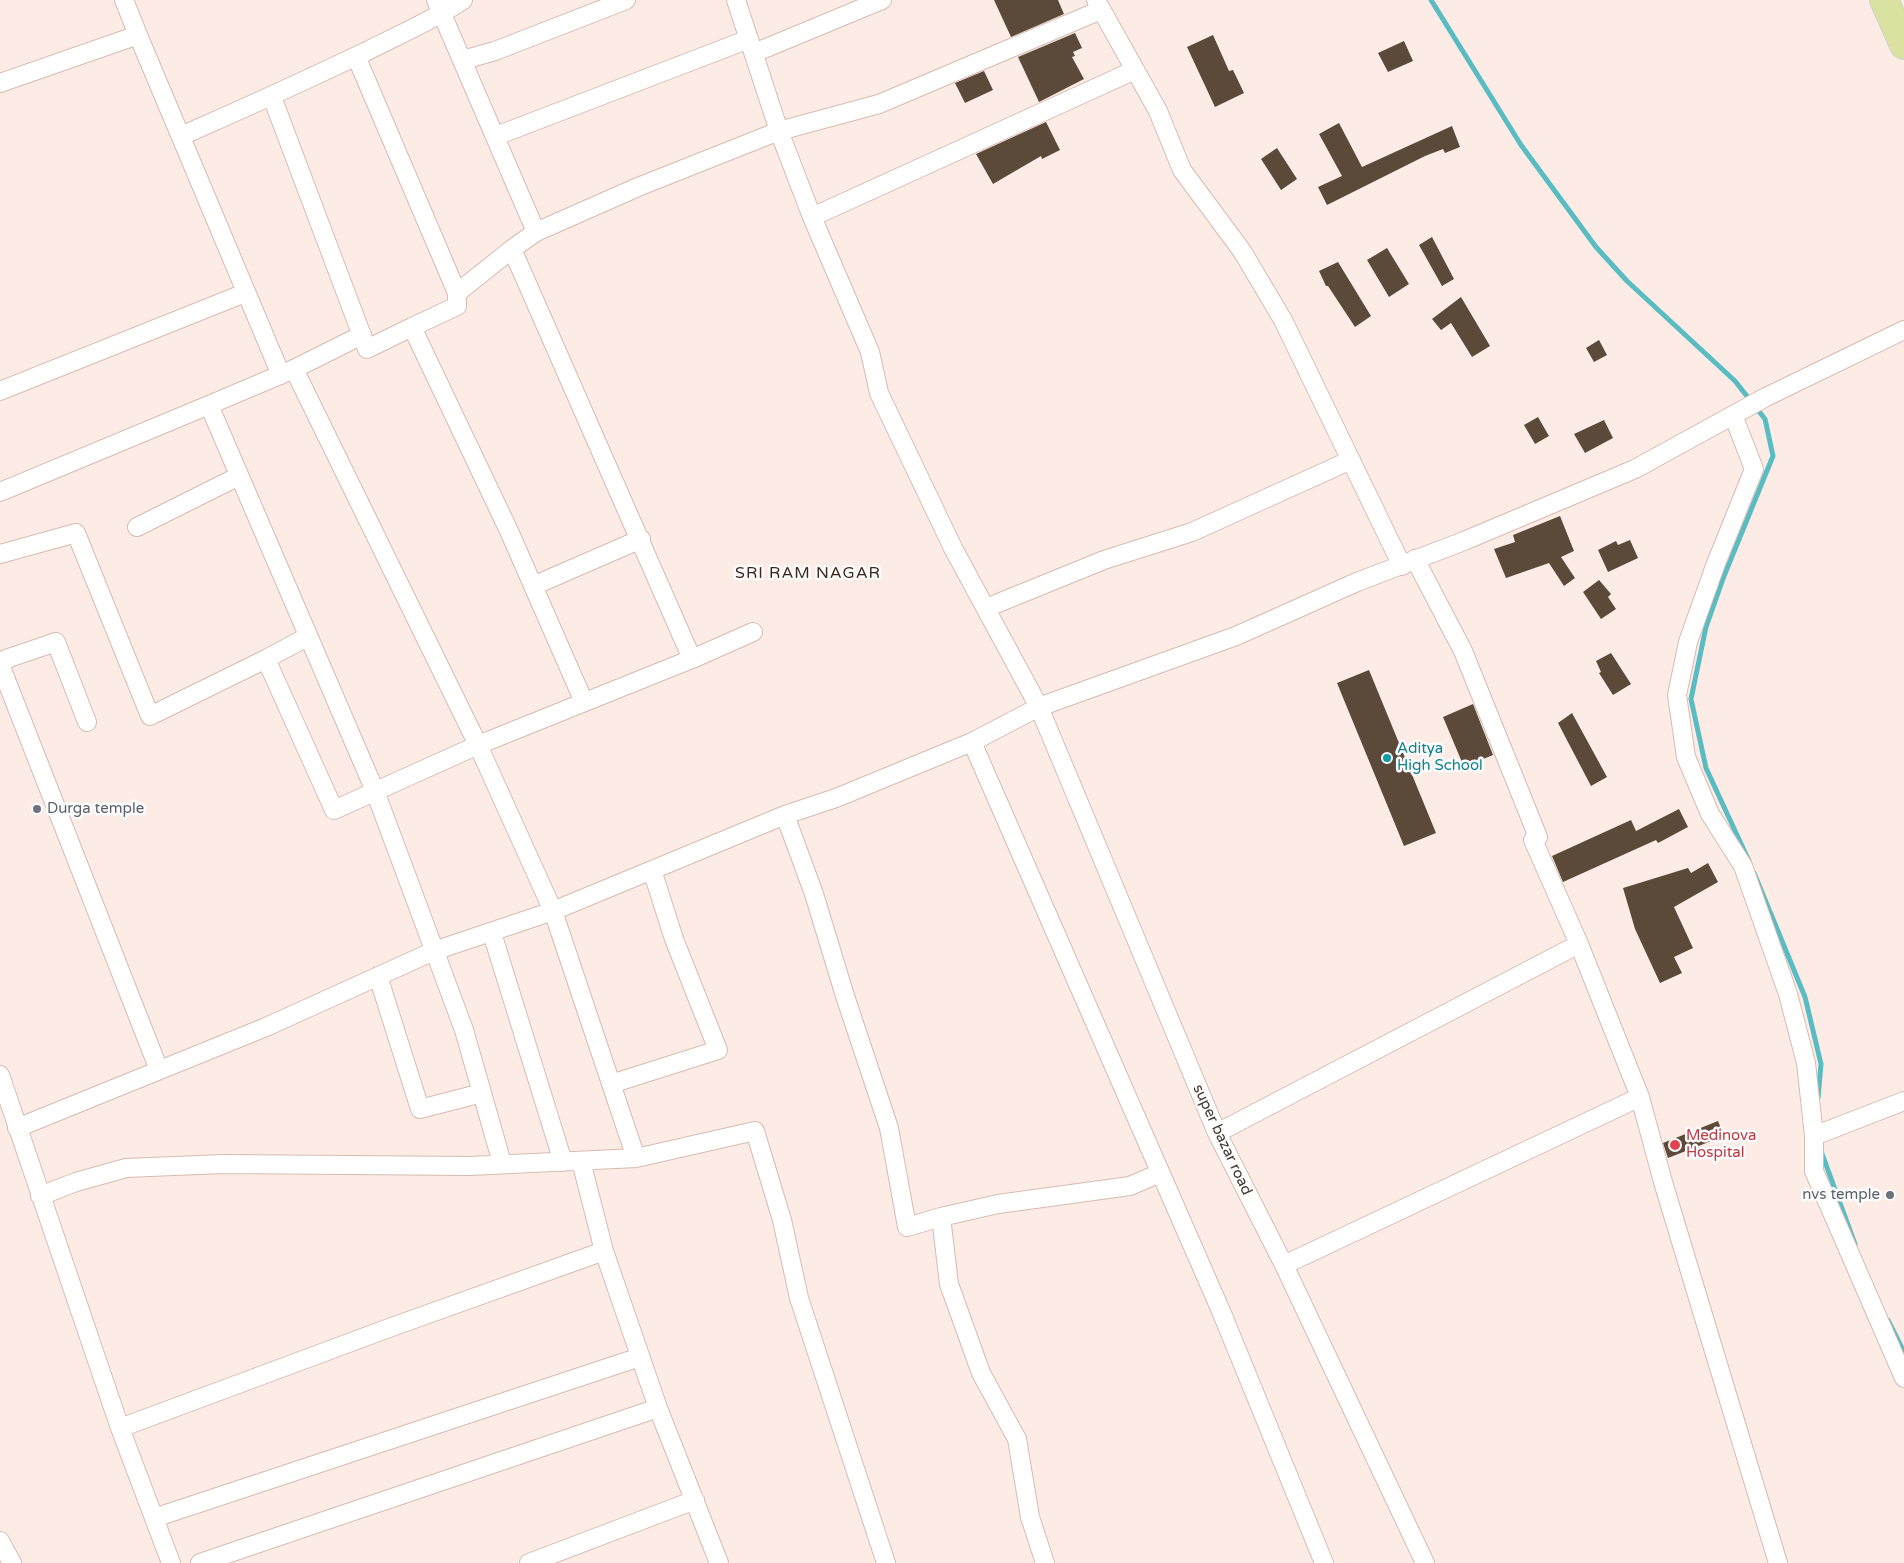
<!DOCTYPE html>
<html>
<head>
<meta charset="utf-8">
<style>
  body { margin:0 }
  canvas { display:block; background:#fcece5 }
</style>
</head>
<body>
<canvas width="1904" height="1563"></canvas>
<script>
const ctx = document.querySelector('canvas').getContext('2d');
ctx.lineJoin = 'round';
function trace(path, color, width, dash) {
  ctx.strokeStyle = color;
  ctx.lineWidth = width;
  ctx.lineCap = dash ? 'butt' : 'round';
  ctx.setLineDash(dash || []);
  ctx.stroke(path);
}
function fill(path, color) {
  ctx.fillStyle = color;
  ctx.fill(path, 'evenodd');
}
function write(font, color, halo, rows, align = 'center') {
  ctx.font = font + ' "Varela Round",sans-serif';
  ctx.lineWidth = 5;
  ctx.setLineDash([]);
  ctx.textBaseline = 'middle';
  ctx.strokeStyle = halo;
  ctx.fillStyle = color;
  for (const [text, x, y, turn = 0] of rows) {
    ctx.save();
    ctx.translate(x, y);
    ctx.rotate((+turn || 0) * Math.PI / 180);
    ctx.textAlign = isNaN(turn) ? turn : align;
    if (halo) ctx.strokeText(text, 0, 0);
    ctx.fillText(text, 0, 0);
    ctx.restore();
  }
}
trace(new Path2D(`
  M 1431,0 L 1521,145 L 1596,247 L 1627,281 L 1735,381 L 1765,419 L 1773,456 L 1724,576 L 1706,627 L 1691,699 L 1706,768 L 1749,861
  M 1754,873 L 1805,997 L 1821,1064 L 1818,1098
  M 1821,1151 L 1855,1244
  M 1888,1320 L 1904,1352`), '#5abcc3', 5);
fill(new Path2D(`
  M 994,0 L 1058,0 L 1064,14 L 1011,37 Z
  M 1075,33 L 1082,48 L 1073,52 L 1075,56 L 1072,57 L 1084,79 L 1039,102 L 1018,57 Z
  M 1213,35 L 1229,71 L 1233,70 L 1244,93 L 1215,107 L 1187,47 Z
  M 1404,41 L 1413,61 L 1388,72 L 1378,53 Z
  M 984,71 L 993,90 L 965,103 L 955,83 Z
  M 1046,122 L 1060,150 L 1042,159 L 1041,156 L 993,184 L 976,154 Z
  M 1339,123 L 1362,167 L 1452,126 L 1460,147 L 1445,153 L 1443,149 L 1425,156 L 1327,205 L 1318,187 L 1342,176 L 1319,134 Z
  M 1277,148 L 1297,179 L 1281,190 L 1261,159 Z
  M 1432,237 L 1454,279 L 1442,286 L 1419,245 Z
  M 1387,248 L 1409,284 L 1389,297 L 1367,260 Z
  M 1338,262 L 1371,316 L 1355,327 L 1328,286 L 1326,286 L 1319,271 Z
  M 1461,297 L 1490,346 L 1472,357 L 1451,323 L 1441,330 L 1432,319 Z
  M 1599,340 L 1607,355 L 1594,362 L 1586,348 Z
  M 1538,417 L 1549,436 L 1535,444 L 1524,425 Z
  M 1604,420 L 1613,438 L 1585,453 L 1574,434 Z
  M 1560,516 L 1574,551 L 1561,557 L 1575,578 L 1564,586 L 1549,563 L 1506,578 L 1494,549 L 1515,542 L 1513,535 Z
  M 1630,540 L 1638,558 L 1608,572 L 1598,550 L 1616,541 L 1618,545 Z
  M 1599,580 L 1611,594 L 1608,597 L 1616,609 L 1601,619 L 1583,592 Z
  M 1611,653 L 1631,684 L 1613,695 L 1599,673 L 1601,672 L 1596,661 Z
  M 1369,670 L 1436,833 L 1404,846 L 1337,683 Z
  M 1473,704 L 1493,755 L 1464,767 L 1443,717 Z
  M 1572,713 L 1607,777 L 1591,786 L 1558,723 Z
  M 1679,809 L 1688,827 L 1658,843 L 1656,840 L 1563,882 L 1552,856 L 1631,820 L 1636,831 Z
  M 1708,863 L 1718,882 L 1674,907 L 1693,948 L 1674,957 L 1682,973 L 1660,983 L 1635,929 L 1623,888 L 1688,868 L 1691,873 Z
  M 1718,1121 L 1724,1136 L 1668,1158 L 1663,1143 Z`), '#5b4a3a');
const minor = new Path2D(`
  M 436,0 L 536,232 L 638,187 L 779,131 L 879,104 L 1101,10
  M 736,0 L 779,131 L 812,217 L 870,352 L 879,393 L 953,548 L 1039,707 L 1217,1133 L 1284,1265 L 1425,1563
  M 1096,0 L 1158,111 L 1182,170 L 1242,251 L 1283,320 L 1402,566
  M 138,35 L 281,375
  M 754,53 L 882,0
  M 356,56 L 457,293
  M 463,60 L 495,51 L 626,0
  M 0,83 L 138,35 L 124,0
  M 272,97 L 367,349 L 412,327 L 509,531 L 584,702
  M 181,136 C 243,109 304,81 365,52 C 398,35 432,21 463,0
  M 496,136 L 749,39
  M 812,217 L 1135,70
  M 536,232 L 512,249 L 692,659
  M 412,327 L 457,306 L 457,293 L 512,249
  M 294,369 L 362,335
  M 0,391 L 245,293
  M 209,405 L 294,369 L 478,745 L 553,911 L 636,1158
  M 1733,415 L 1754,469 L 1715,566 L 1688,642 L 1677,695 L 1686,757 L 1710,814 L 1743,866 L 1788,994 L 1806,1063 L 1814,1136 L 1814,1171 L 1904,1378
  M 0,492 L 209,405 L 375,791 L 464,1030 L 502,1163
  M 137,527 L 239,476
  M 0,554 L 76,533 L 150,716 L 266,659 L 334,810 L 478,745 L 692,659 L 753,632
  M 1415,559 L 1463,651 L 1538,837 L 1533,840 L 1579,944 L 1640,1097 L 1663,1182 L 1778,1563
  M 533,586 L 641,539
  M 986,608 L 1104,560 L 1192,532 L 1351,460
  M 266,659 L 307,637
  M 87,722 L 56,642 L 6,659 L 1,667 L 159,1070
  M 972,742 L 1221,1311 L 1324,1563
  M 785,815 L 814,894 L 845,996 L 889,1128 L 907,1227 L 941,1217 L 949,1284 L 981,1373 L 1017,1439 L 1030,1517 L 1045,1563
  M 492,933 L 563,1162
  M 378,976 L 420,1109 L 482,1093
  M 0,1075 L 120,1428 L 171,1563
  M 611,1084 L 718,1050 L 674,939 L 652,870
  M 17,1128 L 266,1027 L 434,951 L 553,911 L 785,815 L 836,798 L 972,742 L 1039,707 L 1236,636 L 1357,582 L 1464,541 L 1635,469 L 1766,397 L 1904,330
  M 1217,1133 L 1579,944
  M 1814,1136 L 1904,1101
  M 581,1161 L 604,1251
  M 40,1196 L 76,1182 L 126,1168 L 223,1164 L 470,1166 L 636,1158 L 755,1131 L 782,1220 L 799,1298 L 886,1563
  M 941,1217 L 998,1204 L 1130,1186 L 1160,1173
  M 1284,1265 L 1640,1097
  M 120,1428 L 389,1328 L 604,1251 L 658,1408 L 719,1563
  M 154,1518 L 640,1357
  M 0,1541 L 12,1563
  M 200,1563 L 658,1408
  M 529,1563 L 695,1500`);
const primary = new Path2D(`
  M 1884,0 L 1904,45`);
trace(minor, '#d6bcb1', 20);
trace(primary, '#d2d0cf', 30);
trace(minor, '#fff', 18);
trace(primary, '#dae2a1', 28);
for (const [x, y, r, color] of [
  [1387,758,5,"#0f9aa8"],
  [37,809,5,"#6b7280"],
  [1675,1145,6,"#e0444e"],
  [1890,1195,5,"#6b7280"]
]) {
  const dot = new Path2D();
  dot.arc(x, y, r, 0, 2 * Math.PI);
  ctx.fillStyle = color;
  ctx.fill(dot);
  trace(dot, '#fdfdfd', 2);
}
write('15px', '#0d838f', '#fdfdfd', [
  ["Aditya",1397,749],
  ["High School",1397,766]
], 'left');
write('15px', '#5b616d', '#fdfdfd', [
  ["Durga temple",47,809],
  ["nvs temple",1880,1195,"right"]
], 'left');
write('15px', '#be3a42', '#fdfdfd', [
  ["Medinova",1686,1136],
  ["Hospital",1686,1153]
], 'left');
write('15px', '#453a36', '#fdfdfd', [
  ["super bazar road",1222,1140,65]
]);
ctx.letterSpacing = '1px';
write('16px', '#3c2820', '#fdfdfd', [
  ["SRI RAM NAGAR",808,574]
]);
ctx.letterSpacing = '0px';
</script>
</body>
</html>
